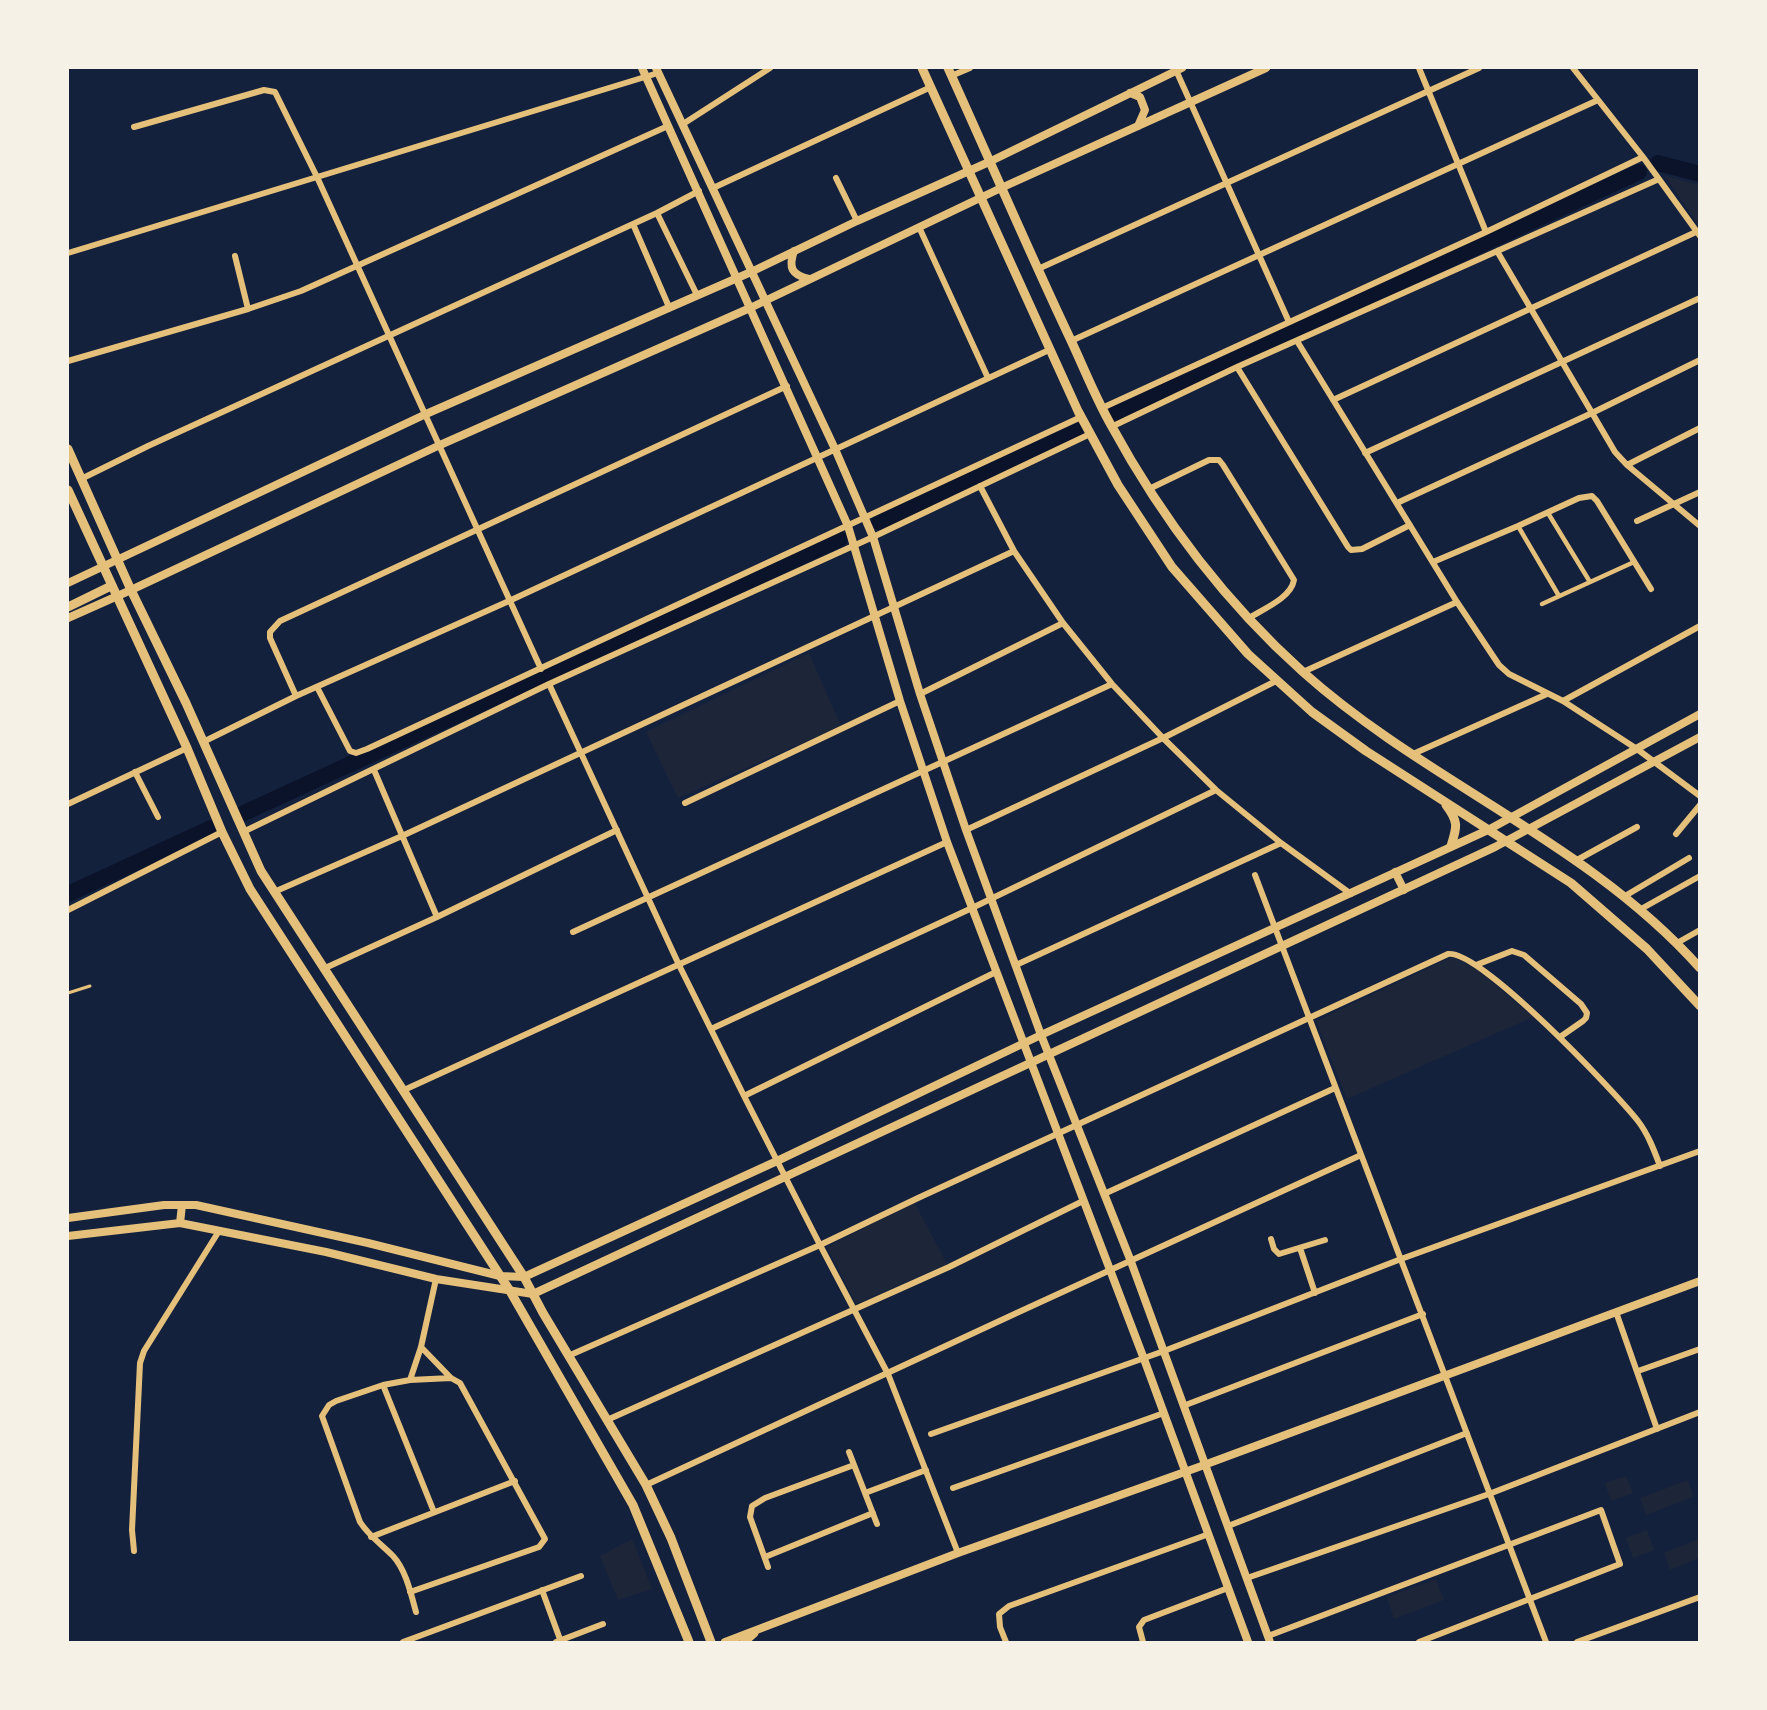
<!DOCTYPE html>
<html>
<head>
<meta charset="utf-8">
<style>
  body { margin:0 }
  #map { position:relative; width:1767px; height:1710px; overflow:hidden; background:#14213d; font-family:"IBM Plex Sans",sans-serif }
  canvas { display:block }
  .frame { position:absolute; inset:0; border:69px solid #f6f1e7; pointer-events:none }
</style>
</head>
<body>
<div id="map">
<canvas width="1767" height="1710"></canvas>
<div class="frame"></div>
</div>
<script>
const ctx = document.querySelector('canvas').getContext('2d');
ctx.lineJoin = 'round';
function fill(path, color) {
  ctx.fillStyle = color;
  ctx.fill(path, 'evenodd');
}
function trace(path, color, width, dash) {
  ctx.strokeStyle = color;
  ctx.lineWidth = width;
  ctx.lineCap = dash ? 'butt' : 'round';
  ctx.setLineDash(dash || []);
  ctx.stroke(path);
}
fill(new Path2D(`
  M 1665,176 L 1699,185 L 1699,226 Z
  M 809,653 L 841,726 L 678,798 L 646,732 Z
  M 1454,956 L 1478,970 L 1533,1017 L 1347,1099 L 1316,1021 Z
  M 914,1202 L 947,1264 L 856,1304 L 827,1247 Z
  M 1626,1476 L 1633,1493 L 1611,1501 L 1605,1483 Z
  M 1688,1480 L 1693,1497 L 1646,1515 L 1640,1498 Z
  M 1647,1530 L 1654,1550 L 1633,1558 L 1626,1538 Z
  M 632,1539 L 652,1589 L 618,1600 L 600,1556 Z
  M 1699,1539 L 1699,1558 L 1670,1570 L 1664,1553 Z
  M 1436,1579 L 1444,1600 L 1394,1619 L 1387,1597 Z`), '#1d2539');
trace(new Path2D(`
  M 1658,163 L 1700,174
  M 1115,414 L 1639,172
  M 879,522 L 1078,431
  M 244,813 L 840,539
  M 68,894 L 211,828`), '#0b132b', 16);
trace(new Path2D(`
  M 68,993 L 90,986`), '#e5c07b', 3);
trace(new Path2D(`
  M 1548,513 L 1590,582
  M 1518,526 L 1559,596
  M 1542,604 L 1634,562`), '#e5c07b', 4.5);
trace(new Path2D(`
  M 1175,68 L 1289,322
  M 1419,68 L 1486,232
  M 1573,68 L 1643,157 L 1700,236
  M 951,76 L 970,68
  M 683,124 L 770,68
  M 134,127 L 264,90 L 275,92 L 317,177 L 541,669
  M 836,178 L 857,221
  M 713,188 L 931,87
  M 657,213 L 697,295
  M 633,224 L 669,307
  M 919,227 L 988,378
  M 1497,251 L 1615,452 L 1627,465 L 1700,526
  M 68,253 L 658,73
  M 235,256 L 248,309
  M 1038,269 L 1479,68
  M 1071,341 L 1598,100
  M 1297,341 L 1457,602 L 1499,665 L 1509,674 L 1563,701 L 1637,749 L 1700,796
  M 68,361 L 248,309 L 301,291 L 668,126
  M 1237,367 L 1348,547 L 1351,550 L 1362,549 L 1410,525
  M 1333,400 L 1696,232
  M 1102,408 L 1486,232 L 1643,157
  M 1111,427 L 1237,367 L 1659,179
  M 1365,453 L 1700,298
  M 1627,465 L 1700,428
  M 81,479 L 148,446 L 657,213 L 699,191
  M 980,486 L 1014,551 L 1063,623 L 1112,684 L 1163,738 L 1216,790 L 1281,843 L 1351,894
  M 1149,489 L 1209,460 L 1219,460 L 1223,465 L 1294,580 C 1291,598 1263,609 1249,618
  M 1397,503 L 1592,413 L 1700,360
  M 1637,521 L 1700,492
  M 1433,562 L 1518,526 L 1579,498 L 1592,496 L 1597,501 L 1651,589
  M 1303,672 L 1457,602
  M 549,684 L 679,965 L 744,1096 L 820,1245 L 888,1374 L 958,1553
  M 317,687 L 350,751 L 356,753 L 367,749 L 1081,417
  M 920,694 L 1063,623
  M 296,696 L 270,638 L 270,632 L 280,621 L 787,386
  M 1563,701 L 1700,626
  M 203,742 L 296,696 L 509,601 L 1049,350
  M 1413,754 L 1547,694
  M 374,770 L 437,917
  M 135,772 L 158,817
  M 685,803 L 900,701
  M 68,804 L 187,748
  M 966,830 L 1163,738 L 1276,681
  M 243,832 L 549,684 L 873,537 L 1090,434
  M 1676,834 L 1700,805
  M 1577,860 L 1637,827
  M 1255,875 L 1546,1642
  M 274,892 L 402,836 L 1014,551
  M 1625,896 L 1689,858
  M 1641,909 L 1700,876
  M 68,910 L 222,832
  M 573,932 L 1112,684
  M 1677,943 L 1700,930
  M 1016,965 L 1281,843
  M 1476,965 L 1512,951 L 1524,955 L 1581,1004 L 1587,1013 L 1586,1018 L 1583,1021 L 1560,1037
  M 323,969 L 437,917 L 617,830
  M 711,1029 L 972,908 L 1216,790
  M 404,1090 L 947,842
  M 744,1096 L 996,972
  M 1104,1194 L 1335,1088
  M 1271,1239 L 1274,1249 L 1279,1254 L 1325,1240
  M 1300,1248 L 1315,1293
  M 1616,1312 L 1657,1429
  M 568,1356 L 820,1245 L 918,1198 L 1448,954 C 1480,949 1614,1091 1638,1121 C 1648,1134 1654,1150 1660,1166
  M 1638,1371 L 1700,1349
  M 410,1380 L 421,1347 L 436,1279
  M 383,1385 L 434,1512
  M 1183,1406 L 1423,1314
  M 607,1420 L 949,1267 L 1083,1201
  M 931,1434 L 1164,1351 L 1401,1259 L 1700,1151
  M 849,1452 L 877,1524
  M 646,1485 C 884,1375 1122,1263 1361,1155
  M 953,1488 L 1164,1413
  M 865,1493 L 926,1470
  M 1228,1526 L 1467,1433
  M 371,1537 L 515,1481
  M 134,1551 L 132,1530 L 140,1363 L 144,1351 L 219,1231
  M 765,1557 L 873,1513
  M 768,1567 L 750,1517 L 752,1506 L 765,1498 L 854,1465
  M 1247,1578 L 1489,1494 L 1700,1412
  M 542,1590 L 561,1642
  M 410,1592 L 539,1547 L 545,1539 L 460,1383 L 451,1378 L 421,1347
  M 416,1612 C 411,1594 406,1570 393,1556 C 381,1544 369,1536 360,1522 L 322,1416 L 329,1405 L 336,1401 L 383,1385 L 410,1380 L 451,1378
  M 1268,1636 L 1601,1510 L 1620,1564 L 1419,1642
  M 403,1642 L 581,1576
  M 556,1642 L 603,1624
  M 1006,1642 L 1000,1627 L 999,1614 L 1009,1606 L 1209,1534
  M 1143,1642 L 1139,1627 L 1144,1620 L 1228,1588
  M 1577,1642 L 1700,1597`), '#e5c07b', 6);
trace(new Path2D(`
  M 1395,872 L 1404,890
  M 68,1218 L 164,1205 L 196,1205 L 368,1243 L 500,1276 L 524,1277 L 777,1161 L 1041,1035 L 1488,830 L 1700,714
  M 180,1223 L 182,1205
  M 68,1236 L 180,1223 L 326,1252 L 436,1279 L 533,1294 L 1495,847 L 1700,737
  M 725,1642 L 958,1553 L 1196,1468 L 1700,1281`), '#e5c07b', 8);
trace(new Path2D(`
  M 642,68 L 848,526 L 900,701 L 947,842 L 1144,1359 L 1248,1642
  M 656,68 L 835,449 L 873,537 L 920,694 L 966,830 L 1041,1035 L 1130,1259 L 1270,1642
  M 1130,93 L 1140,97 L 1145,110 L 1138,126
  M 794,251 C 788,268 792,275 809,279
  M 68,583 L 426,414 L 751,272 L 857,221 L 989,162 L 1182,68
  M 68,618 L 131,590 L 440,445 L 750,308 L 1001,188 L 1266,68`), '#e5c07b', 8);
trace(new Path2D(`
  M 922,68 L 1078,411 L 1118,485 L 1172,567 L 1248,654 L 1312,712 L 1366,751 L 1571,883 L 1647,949 L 1700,1006
  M 948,68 C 988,156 1026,245 1067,332 C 1082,363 1094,395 1111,425 C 1161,517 1225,602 1303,672 C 1427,783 1588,842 1700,968
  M 68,449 L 131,590 L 186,703 L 261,871 L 524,1277 L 543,1313 L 646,1485 L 671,1538 L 711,1642
  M 68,490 L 187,748 L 222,832 L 250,889 L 510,1291 L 633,1505 L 689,1642
  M 68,607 L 111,586
  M 1446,805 C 1459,822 1457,827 1451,846
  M 744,1642 L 754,1633`), '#e5c07b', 9);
</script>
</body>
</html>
